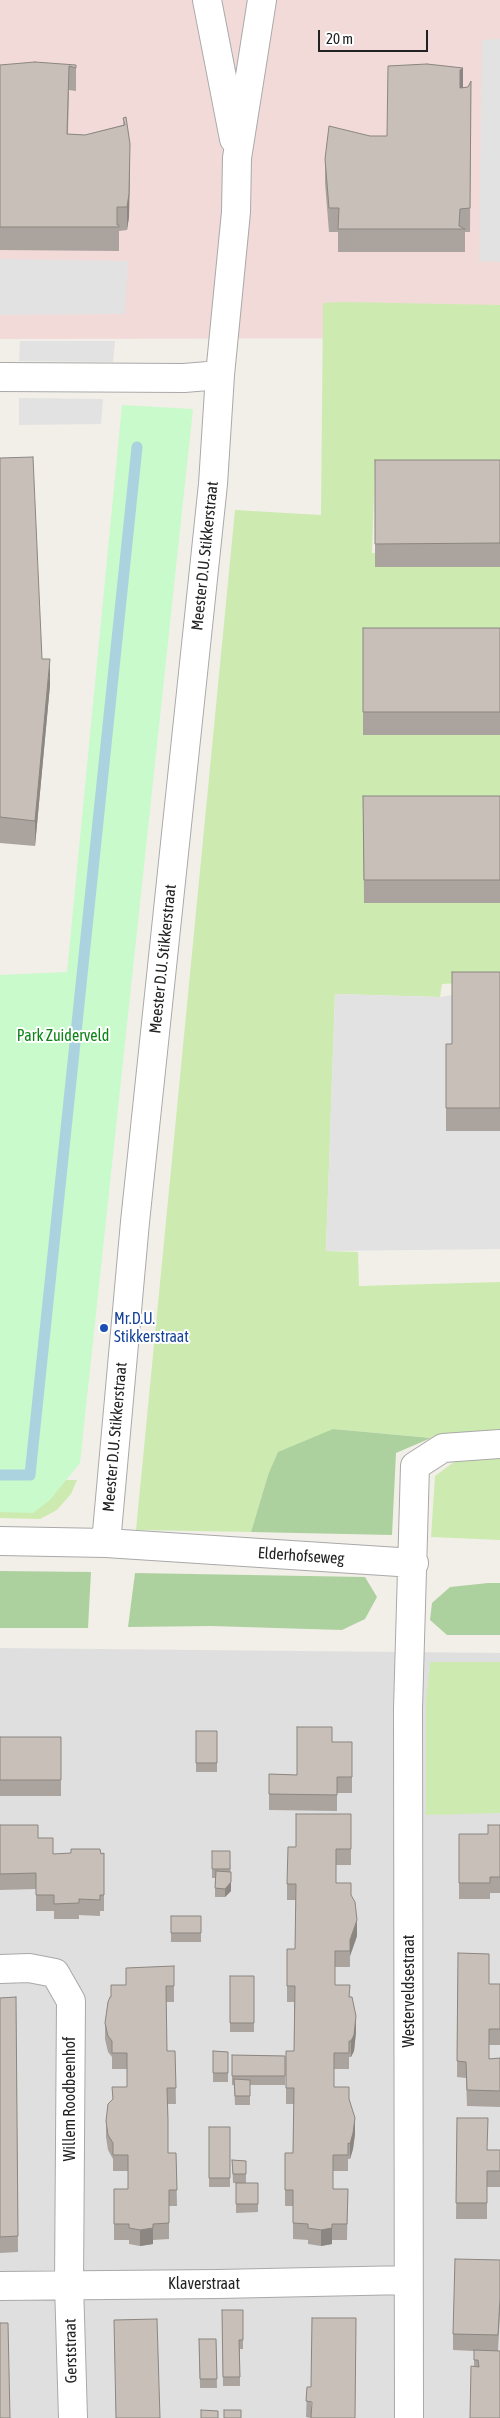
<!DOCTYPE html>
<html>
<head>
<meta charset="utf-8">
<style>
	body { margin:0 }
	#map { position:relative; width:500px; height:2418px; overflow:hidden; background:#f2efe9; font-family:"Asap Condensed",sans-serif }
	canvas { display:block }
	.scale { position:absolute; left:318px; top:30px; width:110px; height:22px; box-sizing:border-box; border:2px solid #222; border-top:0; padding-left:6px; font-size:15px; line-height:18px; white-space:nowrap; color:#222; -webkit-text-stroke:4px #fff; paint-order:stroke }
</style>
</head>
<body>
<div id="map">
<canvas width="500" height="2418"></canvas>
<div class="scale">20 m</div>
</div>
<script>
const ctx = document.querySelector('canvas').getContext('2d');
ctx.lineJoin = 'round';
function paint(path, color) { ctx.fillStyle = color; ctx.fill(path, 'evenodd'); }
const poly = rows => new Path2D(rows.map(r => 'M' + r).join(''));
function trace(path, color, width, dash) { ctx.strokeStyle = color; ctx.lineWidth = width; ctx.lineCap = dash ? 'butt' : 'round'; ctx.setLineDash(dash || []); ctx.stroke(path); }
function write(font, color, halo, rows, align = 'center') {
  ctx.font = font + ' "Asap Condensed",sans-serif'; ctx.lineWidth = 4; ctx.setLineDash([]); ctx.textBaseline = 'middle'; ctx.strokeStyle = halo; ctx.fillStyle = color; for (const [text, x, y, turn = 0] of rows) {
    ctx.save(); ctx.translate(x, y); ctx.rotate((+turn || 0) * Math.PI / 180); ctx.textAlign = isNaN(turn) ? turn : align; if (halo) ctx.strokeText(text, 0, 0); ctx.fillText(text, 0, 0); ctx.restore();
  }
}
paint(poly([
	[0,1648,500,1653,500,2418,0,2418]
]), '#e0dfdf');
paint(poly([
	[0,0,500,0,500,338,0,339]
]), '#f2dad9');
paint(poly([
	[342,302,500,305,500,468,375,464,372,553,500,559,500,975,460,983,442,984,440,997,335,994,326,1251,358,1252,359,1286,500,1282,500,1429,431,1438,333,1429,268,1475,251,1532,136,1530,235,510,321,515,323,303],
	[500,1457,500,1540,431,1537,435,1476,458,1459],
	[0,1479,77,1480,71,1494,57,1510,40,1519,0,1518],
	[430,1662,500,1662,500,1813,426,1815,426,1702]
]), '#cdebb0');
paint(poly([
	[333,1429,431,1438,396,1453,392,1535,251,1532,268,1475,278,1452],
	[0,1571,91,1572,88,1628,0,1628],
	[135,1573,365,1577,377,1597,365,1619,342,1630,211,1626,128,1627],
	[488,1583,500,1583,500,1635,447,1635,430,1620,432,1603,450,1587]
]), '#add19e');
paint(poly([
	[122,405,193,409,80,1463,50,1500,33,1513,0,1512,0,975,67,972]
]), '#c8facc');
paint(poly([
	[500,39,500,262,479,261,482,40],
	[0,259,128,261,125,314,0,315],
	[20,341,115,341,113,362,19,361],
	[19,398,103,399,101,424,19,425],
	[335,994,440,997,452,995,452,1067,446,1068,446,1131,500,1131,500,1249,326,1251]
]), '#e2e2e2');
trace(poly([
	[0,1475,30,1475,137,447]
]), '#aad3df', 11);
const minor = poly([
	[207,0,234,139],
	[0,377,184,378,220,375],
	[0,1541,106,1543,414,1563],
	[106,1543,135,1222,213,484,220,375,236,212,237,158,262,0],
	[0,1969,29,1968,55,1973,71,2001,69,2284,73,2418],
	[0,2286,218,2284,408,2280],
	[409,2418,408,1709,415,1466,443,1448,500,1444]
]);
trace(minor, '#a9a9a9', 30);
trace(minor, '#fff', 28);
paint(poly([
	[0,65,76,65,76,91,69,90,68,134,85,135,123,125,123,118,130,168,129,217,127,230,119,231,119,251,0,250],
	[471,81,470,232,465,232,465,252,338,252,338,232,329,232,325,183,325,159,370,136,387,136,463,87,468,87],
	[0,458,42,659,50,685,35,846,0,843],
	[375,460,500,460,500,567,375,567],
	[363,628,500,628,500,735,363,735],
	[363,796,500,796,500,903,364,903],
	[500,972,500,1131,446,1131,446,1044,452,1044],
	[196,1731,217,1731,217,1772,196,1772],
	[0,1737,61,1737,61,1796,0,1796],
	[332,1742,352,1742,352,1793,337,1793,337,1811,269,1810,269,1774,297,1775],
	[351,1814,351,1865,336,1865,336,1883,351,1896,357,1936,350,1956,350,1967,335,1967,335,1985,350,1997,356,2032,354,2051,351,2057,349,2057,349,2069,334,2069,334,2087,349,2099,355,2134,353,2149,350,2159,348,2159,348,2171,333,2171,333,2189,348,2189,347,2240,332,2240,332,2244,321,2246,308,2244,308,2240,293,2239,293,2206,285,2206,285,2153,293,2153,294,2104,286,2104,286,2051,294,2051,294,2002,287,2002,287,1949,295,1949,296,1900,287,1900,287,1884,296,1847],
	[0,1825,38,1838,53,1854,104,1853,104,1911,100,1911,100,1916,79,1915,79,1919,54,1919,54,1911,36,1911,36,1889,0,1890],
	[500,1825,500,1893,490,1893,490,1899,459,1899,459,1834,488,1834],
	[212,1851,230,1851,231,1891,225,1897,215,1897,215,1878,212,1878],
	[171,1916,201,1916,201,1942,171,1942],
	[458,1953,489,1984,500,1984,500,2045,489,2045,489,2059,500,2058,500,2107,467,2106,466,2078,457,2077],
	[174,1966,174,2002,166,2002,167,2051,175,2051,176,2104,168,2104,168,2153,176,2153,177,2206,169,2206,169,2239,153,2240,153,2244,140,2246,129,2244,129,2240,114,2240,114,2189,128,2189,128,2171,113,2171,113,2159,108,2150,106,2137,106,2121,127,2087,127,2069,112,2069,112,2057,108,2052,105,2039,105,2023,111,1997,126,1985],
	[230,1976,254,1976,254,2032,230,2032],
	[16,1997,18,2252,0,2253,0,1998],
	[213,2051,228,2052,228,2082,213,2082],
	[232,2055,285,2056,285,2085,250,2085,250,2105,235,2105,234,2085,232,2085],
	[457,2118,488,2150,500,2150,500,2187,487,2187,487,2219,456,2219],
	[209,2127,230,2127,230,2187,209,2187],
	[232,2160,246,2161,246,2183,258,2183,258,2212,236,2213,236,2183,233,2183],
	[500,2260,500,2314,498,2351,500,2418,474,2366,474,2351,453,2350,453,2334],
	[222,2310,243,2310,243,2349,240,2349,240,2386,223,2386],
	[199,2339,216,2339,217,2388,200,2388],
	[307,2387,311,2387,311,2418,306,2417]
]), '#aba49e');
paint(poly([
	[463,68,463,91,460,111,460,70],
	[130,144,129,217,127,230,127,207],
	[50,659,50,685,35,846,35,821],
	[231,1882,231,1891,225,1897,225,1889],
	[357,1920,357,1936,350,1956,350,1967,350,1940],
	[356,2016,356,2032,354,2051,351,2057,351,2041],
	[355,2118,355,2134,353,2149,350,2159,350,2144],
	[153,2224,153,2244,140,2246,140,2230],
	[332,2224,332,2244,321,2246,321,2230]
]), '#8b8681');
const building = poly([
	[35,62,76,65,76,68,69,66,67,134,85,135,125,125,123,118,126,117,130,144,129,194,127,207,117,207,117,225,119,225,119,227,0,227,0,65,35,62],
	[427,64,463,68,460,70,460,88,468,87,471,81,470,208,460,209,459,226,465,229,338,229,339,208,329,208,325,159,329,126,370,136,387,136,388,66,427,64],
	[33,457,42,659,50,659,35,821,0,817,0,458,33,457],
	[375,460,500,460,500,543,375,544,375,460],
	[363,628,500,628,500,712,363,712,363,628],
	[363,796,500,796,500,880,364,880,363,796],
	[452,972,500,972,500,1108,446,1108,446,1044,452,1044,452,972],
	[297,1727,332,1727,332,1742,352,1742,352,1777,337,1777,337,1795,269,1794,269,1774,297,1775,297,1727],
	[196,1731,217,1731,217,1763,196,1763,196,1731],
	[0,1737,61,1737,61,1780,0,1780,0,1737],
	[296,1814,351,1814,351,1849,336,1849,336,1883,351,1883,351,1895,355,1902,357,1920,350,1940,350,1951,335,1951,335,1985,350,1985,349,1997,352,1997,356,2016,354,2035,351,2041,349,2041,349,2053,334,2053,334,2087,349,2087,349,2099,355,2118,353,2133,350,2144,348,2143,348,2155,333,2155,333,2189,348,2189,347,2224,332,2224,332,2228,321,2230,308,2228,308,2224,293,2223,293,2190,285,2190,285,2153,293,2153,294,2088,286,2088,286,2051,294,2051,295,1986,287,1986,287,1949,295,1949,296,1884,287,1884,288,1847,296,1847,296,1814],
	[0,1825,38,1825,38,1838,53,1838,53,1854,71,1853,71,1849,100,1849,101,1854,104,1853,104,1895,100,1895,100,1900,79,1899,79,1903,54,1904,54,1895,36,1895,36,1873,0,1874,0,1825],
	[488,1825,500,1825,500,1877,490,1877,490,1883,459,1883,459,1834,488,1834,488,1825],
	[212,1851,230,1851,230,1869,212,1869,212,1851],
	[216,1871,231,1872,231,1882,225,1889,215,1888,216,1871],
	[171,1916,201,1916,201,1933,171,1933,171,1916],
	[458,1953,489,1954,489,1984,500,1984,500,2029,489,2029,489,2059,500,2058,500,2091,467,2090,466,2062,457,2061,458,1953],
	[174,1966,174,1986,166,1986,167,2051,175,2051,176,2088,167,2088,168,2120,168,2153,176,2153,177,2190,169,2190,169,2223,153,2224,153,2228,140,2230,129,2228,129,2224,114,2224,114,2189,128,2189,128,2155,113,2155,113,2143,108,2135,106,2121,108,2104,113,2099,112,2087,127,2087,127,2053,112,2053,112,2041,108,2036,105,2023,108,2002,110,1997,111,1997,111,1985,126,1985,126,1968,174,1966],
	[230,1976,254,1976,254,2023,230,2023,230,1976],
	[16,1997,18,2236,0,2237,0,1998,16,1997],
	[213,2051,228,2052,228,2073,213,2073,213,2051],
	[232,2055,285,2056,285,2076,232,2076,232,2055],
	[234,2079,250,2080,250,2096,235,2096,234,2079],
	[457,2118,488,2118,487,2150,500,2150,500,2171,487,2171,487,2203,456,2203,457,2118],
	[209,2127,230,2127,230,2178,209,2178,209,2127],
	[232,2160,246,2161,246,2174,233,2174,232,2160],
	[236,2183,258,2183,258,2204,236,2204,236,2183],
	[455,2259,500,2260,500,2298,498,2335,453,2334,455,2259],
	[222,2310,243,2310,243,2340,239,2340,240,2377,223,2377,222,2310],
	[312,2318,356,2318,355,2418,311,2418,312,2402,306,2401,307,2387,311,2387,312,2318],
	[157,2319,160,2418,116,2418,114,2320,157,2319],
	[0,2323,8,2323,10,2418,0,2418,0,2323],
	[199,2339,216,2339,217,2379,200,2379,199,2339],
	[474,2350,500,2351,500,2418,470,2418,471,2366,479,2367,478,2360,474,2360,474,2350],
	[201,2410,218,2411,218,2418,201,2418,201,2410],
	[224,2410,241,2410,241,2418,224,2418,224,2410]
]);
paint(building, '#c7bfb8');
trace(building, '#8b8681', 1);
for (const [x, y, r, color] of [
	[104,1328,5,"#1a4fb4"]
]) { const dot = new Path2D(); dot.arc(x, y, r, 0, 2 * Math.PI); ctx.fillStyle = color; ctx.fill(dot); trace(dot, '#fff', 2); }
write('16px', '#222', '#fff', [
	["Meester D.U. Stikkerstraat",205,556,-84],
	["Meester D.U. Stikkerstraat",163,959,-84],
	["Meester D.U. Stikkerstraat",115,1437,-85],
	["Elderhofseweg",301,1556,4],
	["Westerveldsestraat",409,1991,-90],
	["Willem Roodbeenhof",70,2099,-90],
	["Klaverstraat",204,2284],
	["Gerststraat",71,2351,-91]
]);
write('16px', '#0c8416', '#fff', [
	["Park Zuiderveld",63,1036]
]);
write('16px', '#164399', '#fff', [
	["Mr.D.U.",114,1319],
	["Stikkerstraat",114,1337]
], 'left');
</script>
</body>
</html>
